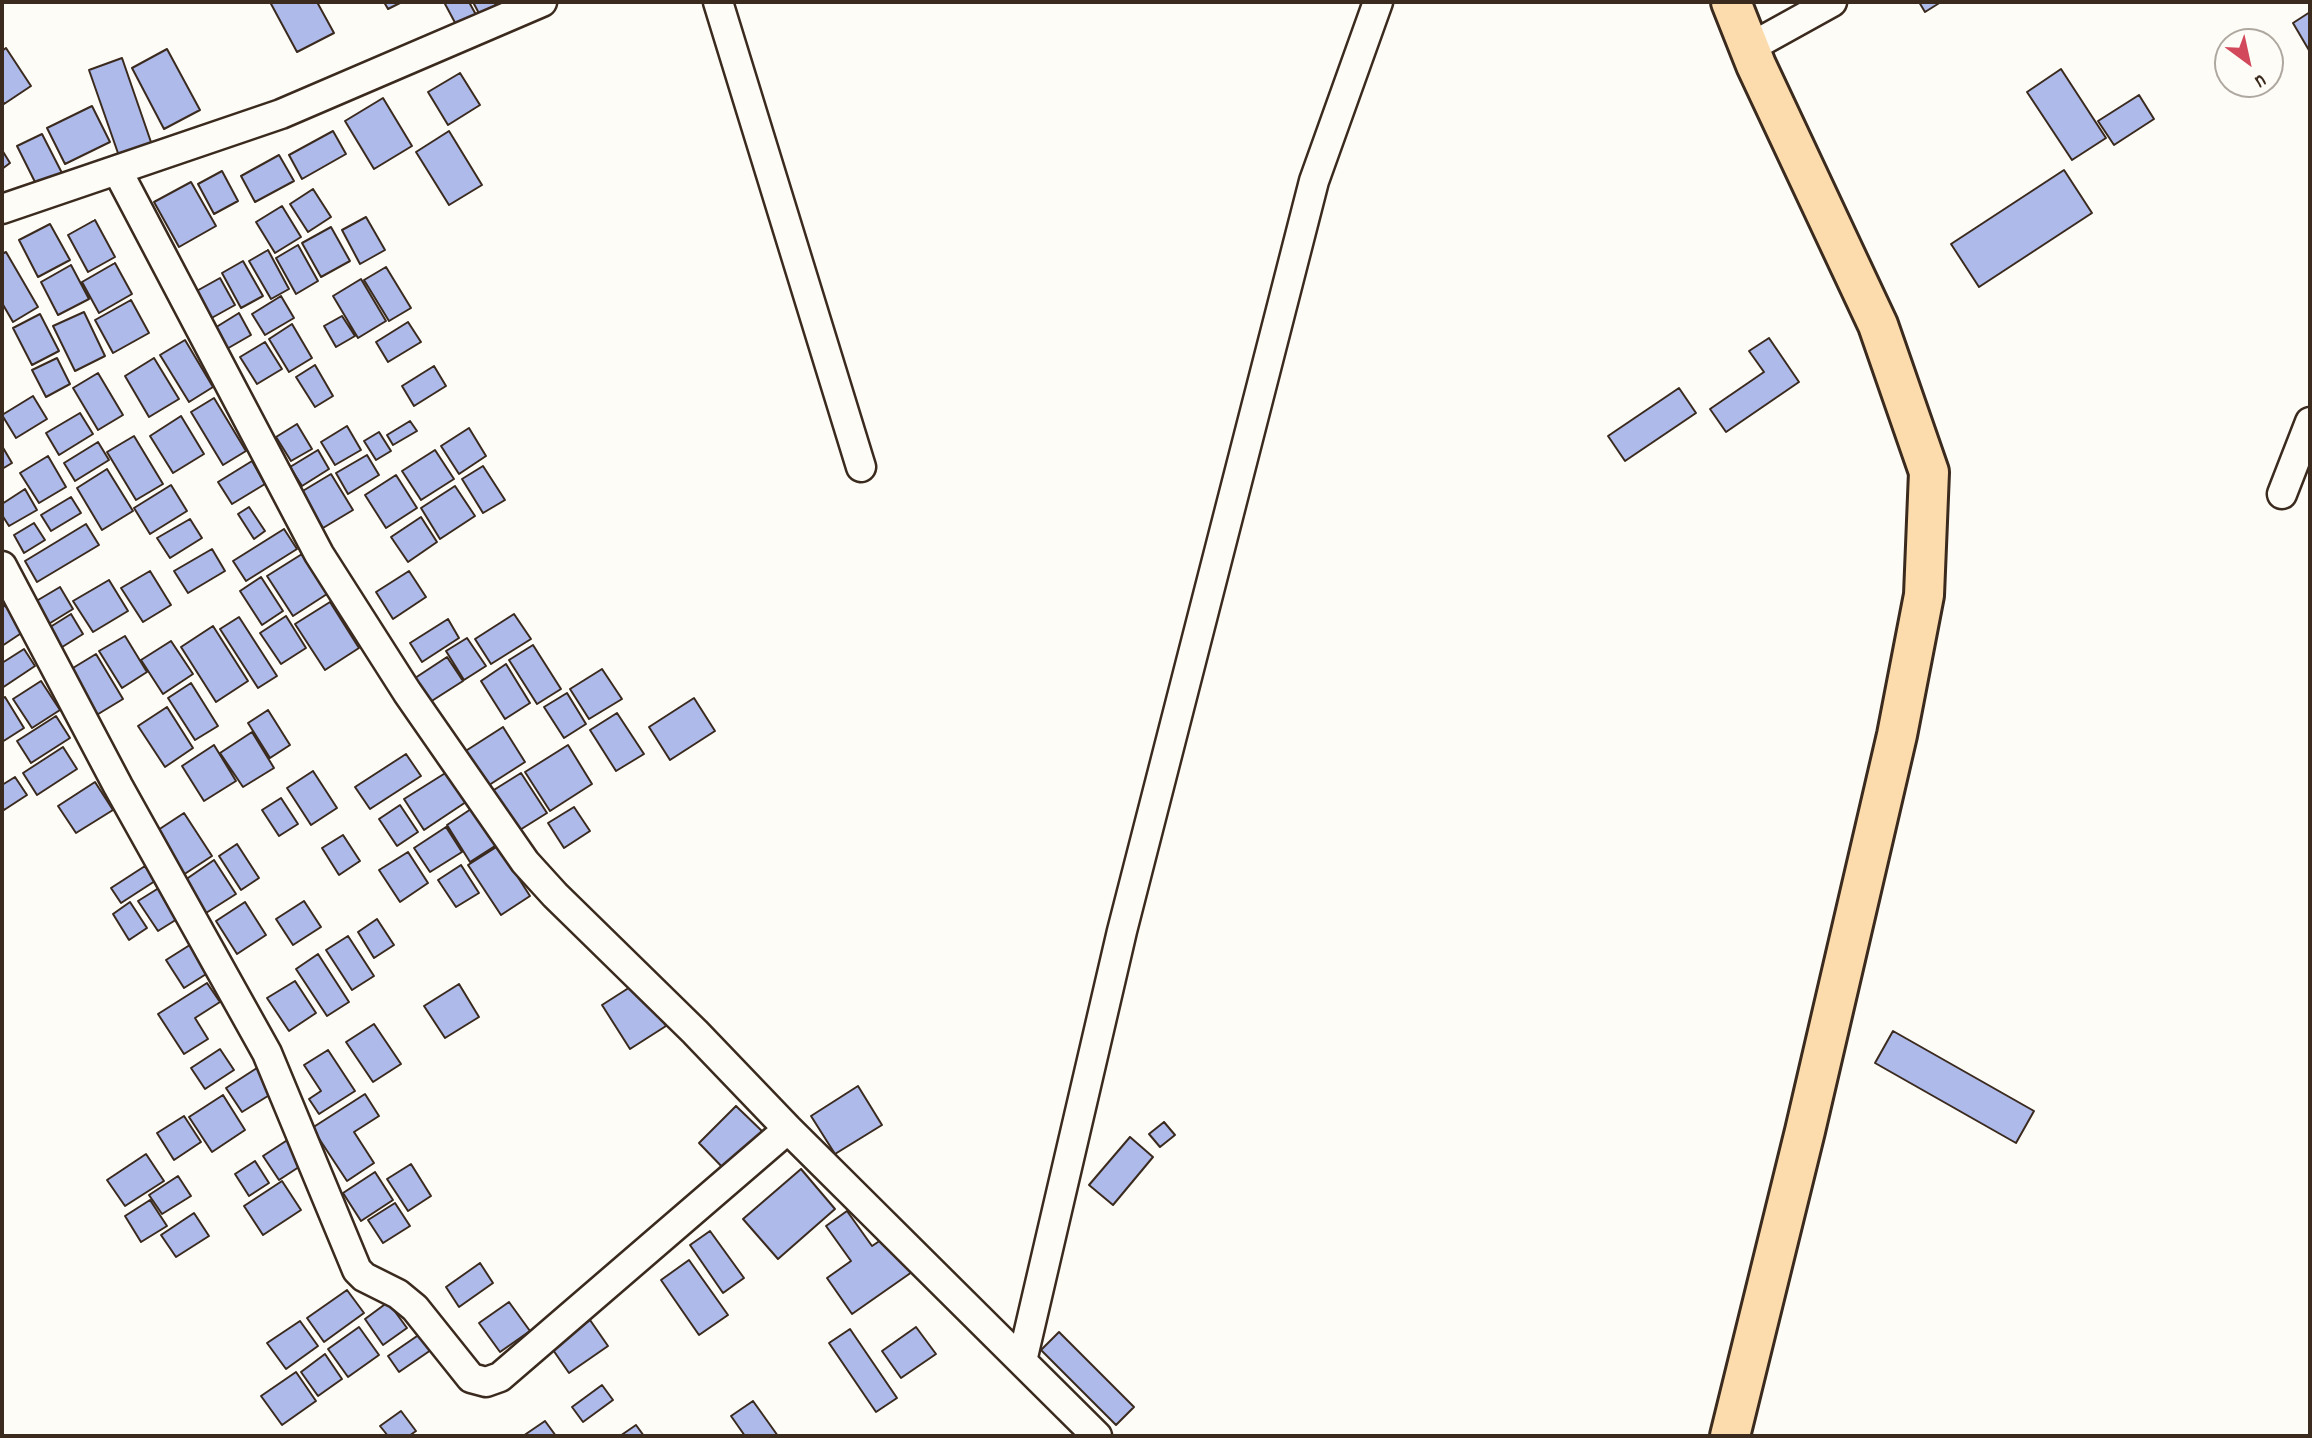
<!DOCTYPE html>
<html>
<head>
<meta charset="utf-8">
<style>
	body { margin:0 }
	#map { position:relative; width:2312px; height:1438px; overflow:hidden; background:#fdfcf7; font-family:Dekko,sans-serif }
	canvas { display:block }
	.frame { position:absolute; inset:0; border:4px solid #3b2a1e; pointer-events:none }
	.north { position:absolute; left:2214px; top:28px; width:70px; height:70px; box-sizing:border-box; background:#fdfcf7; border:2px solid #afa8a0; border-radius:50%; rotate:147deg; font-size:19px; font-weight:700; line-height:28px; text-align:center; color:#3b2a1e }
	.north::after { content:''; display:block; margin:auto; width:24px; height:32px; background:#d1495b; clip-path:polygon(50% 0,100% 100%,50% 72%,0 100%) }
</style>
</head>
<body>
<div id="map">
<canvas width="2312" height="1438"></canvas>
<div class="frame"></div>
<div class="north">U</div>
</div>
<script>
const ctx = document.querySelector('canvas').getContext('2d');
ctx.lineJoin = 'round';
function paint(path, color) { ctx.fillStyle = color; ctx.fill(path, 'evenodd'); }
const poly = rows => new Path2D(rows.map(r => 'M' + r).join(''));
function trace(path, color, width, dash) { ctx.strokeStyle = color; ctx.lineWidth = width; ctx.lineCap = dash ? 'butt' : 'round'; ctx.setLineDash(dash || []); ctx.stroke(path); }
const building = poly([
	[270,2,317,2,334,33,297,52,270,2],
	[384,2,402,2,388,9,384,2],
	[444,2,469,2,480,22,460,32,444,2],
	[473,2,494,2,500,12,483,21,473,2],
	[1919,2,1941,2,1925,12,1919,2],
	[2310,12,2310,52,2293,23,2310,12],
	[6,48,31,86,4,104,2,100,2,51,6,48],
	[167,49,200,110,164,129,132,68,167,49],
	[122,58,152,145,119,156,89,70,122,58],
	[2061,69,2106,138,2072,160,2027,92,2061,69],
	[460,73,480,105,448,125,428,92,460,73],
	[2139,95,2154,119,2114,145,2098,121,2139,95],
	[383,98,412,146,374,169,345,121,383,98],
	[92,106,110,142,65,164,47,128,92,106],
	[333,131,346,154,302,179,289,155,333,131],
	[449,131,482,185,449,205,416,152,449,131],
	[42,134,63,175,38,188,17,146,42,134],
	[2,150,10,163,2,169,2,150],
	[279,155,294,181,255,202,241,176,279,155],
	[2064,170,2092,213,1979,287,1951,244,2064,170],
	[222,171,238,201,214,214,198,184,222,171],
	[191,182,216,226,179,247,154,202,191,182],
	[313,189,331,217,308,232,290,204,313,189],
	[282,206,301,237,275,253,256,222,282,206],
	[366,217,385,250,360,264,342,230,366,217],
	[95,220,115,257,88,272,68,235,95,220],
	[50,224,70,260,38,277,19,240,50,224],
	[331,227,350,261,321,277,302,243,331,227],
	[298,245,318,281,296,294,276,258,298,245],
	[268,250,289,289,271,299,249,261,268,250],
	[6,252,38,307,13,322,2,303,2,254,6,252],
	[243,261,263,296,241,308,222,273,243,261],
	[115,263,132,294,99,313,82,282,115,263],
	[71,265,89,299,58,315,41,282,71,265],
	[386,267,411,308,389,321,364,280,386,267],
	[220,278,235,305,208,320,193,293,220,278],
	[361,279,386,321,358,338,333,296,361,279],
	[281,296,294,318,265,335,252,314,281,296],
	[131,300,149,333,113,353,95,320,131,300],
	[84,312,105,356,75,371,53,326,84,312],
	[239,313,251,335,218,354,205,334,239,313],
	[40,314,59,351,32,365,13,328,40,314],
	[342,316,355,336,336,347,324,326,342,316],
	[408,322,421,342,388,362,376,342,408,322],
	[292,324,312,358,289,372,269,339,292,324],
	[1769,338,1799,382,1726,432,1710,409,1764,372,1749,351,1769,338],
	[185,340,213,387,189,402,160,355,185,340],
	[265,342,282,369,257,384,240,357,265,342],
	[57,358,70,384,46,397,32,370,57,358],
	[154,358,179,399,149,417,125,376,154,358],
	[315,365,333,396,315,407,296,377,315,365],
	[434,366,446,386,414,406,402,386,434,366],
	[98,373,123,415,98,430,73,388,98,373],
	[1679,388,1696,413,1625,461,1608,436,1679,388],
	[33,396,47,419,16,438,2,415,33,396],
	[214,398,246,451,223,465,191,412,214,398],
	[80,413,93,434,59,455,46,433,80,413],
	[181,416,204,454,173,473,150,436,181,416],
	[410,421,417,431,393,445,387,435,410,421],
	[297,424,312,449,291,461,276,437,297,424],
	[347,426,361,450,335,465,321,442,347,426],
	[469,428,486,456,459,474,441,446,469,428],
	[379,432,391,451,376,460,364,441,379,432],
	[134,436,163,484,136,500,107,452,134,436],
	[98,442,109,460,75,481,64,463,98,442],
	[2,446,12,463,2,469,2,446],
	[318,450,329,469,302,486,290,467,318,450],
	[435,450,454,479,421,500,402,471,435,450],
	[367,455,379,475,348,494,336,473,367,455],
	[48,456,66,487,39,503,20,473,48,456],
	[252,461,265,484,232,504,218,482,252,461],
	[483,466,505,500,483,513,462,479,483,466],
	[107,469,133,511,102,530,77,488,107,469],
	[331,474,353,510,323,528,301,492,331,474],
	[396,475,417,508,386,528,365,495,396,475],
	[171,485,187,511,150,534,134,508,171,485],
	[455,486,475,516,440,539,421,508,455,486],
	[25,489,37,510,9,526,2,515,2,504,25,489],
	[71,497,81,513,51,531,41,515,71,497],
	[249,507,265,531,254,539,238,514,249,507],
	[421,517,437,542,408,562,391,537,421,517],
	[190,519,202,538,170,558,157,538,190,519],
	[34,523,45,540,24,553,14,535,34,523],
	[86,524,99,545,37,582,25,561,86,524],
	[284,529,297,549,246,581,233,561,284,529],
	[212,549,225,571,188,593,174,571,212,549],
	[302,554,327,594,293,616,267,576,302,554],
	[150,571,171,605,143,622,121,588,150,571],
	[409,571,426,597,393,619,376,592,409,571],
	[261,577,283,611,262,625,240,591,261,577],
	[109,580,128,611,93,632,73,601,109,580],
	[60,587,73,609,47,625,33,603,60,587],
	[330,602,359,648,325,670,295,624,330,602],
	[5,605,23,632,2,646,2,608,5,605],
	[71,614,83,634,59,649,47,629,71,614],
	[514,614,531,639,491,664,475,639,514,614],
	[286,616,306,648,281,664,260,633,286,616],
	[239,617,277,676,258,688,220,629,239,617],
	[448,619,459,638,422,662,410,643,448,619],
	[213,626,248,681,216,702,181,647,213,626],
	[125,636,147,672,122,688,99,651,125,636],
	[467,638,486,666,464,680,446,651,467,638],
	[171,641,193,674,163,694,141,660,171,641],
	[533,645,561,689,537,704,509,660,533,645],
	[24,649,35,666,2,688,2,663,24,649],
	[96,654,123,699,90,719,63,674,96,654],
	[447,657,463,681,427,704,412,680,447,657],
	[506,664,530,703,505,719,481,681,506,664],
	[602,669,622,699,589,719,570,689,602,669],
	[41,681,60,710,32,728,13,699,41,681],
	[191,683,218,726,195,740,168,698,191,683],
	[567,693,586,724,564,738,544,707,567,693],
	[5,697,24,728,2,742,2,699,5,697],
	[694,698,715,731,670,760,649,727,694,698],
	[167,707,193,748,165,767,138,726,167,707],
	[268,710,290,745,270,758,248,723,268,710],
	[617,713,644,754,616,771,590,730,617,713],
	[56,716,70,738,31,763,17,741,56,716],
	[503,727,525,762,486,787,464,752,503,727],
	[252,732,274,768,243,787,220,753,252,732],
	[214,745,236,781,204,801,182,766,214,745],
	[568,745,592,784,550,811,525,772,568,745],
	[63,747,77,769,37,795,23,773,63,747],
	[406,754,421,776,370,809,355,787,406,754],
	[313,771,337,808,311,825,287,788,313,771],
	[447,772,466,802,424,830,404,799,447,772],
	[521,773,547,813,515,833,489,793,521,773],
	[15,777,27,795,4,810,2,806,2,785,15,777],
	[95,782,113,810,76,833,58,806,95,782],
	[281,798,298,824,279,836,262,810,281,798],
	[400,805,418,832,397,846,379,819,400,805],
	[474,807,498,844,470,862,447,825,474,807],
	[574,807,590,831,564,848,548,823,574,807],
	[184,813,212,856,180,877,152,834,184,813],
	[446,827,462,852,430,872,414,848,446,827],
	[343,835,360,861,339,875,322,848,343,835],
	[237,844,259,878,241,890,219,856,237,844],
	[498,846,530,896,501,915,468,865,498,846],
	[408,852,428,883,400,902,379,870,408,852],
	[214,860,236,894,206,913,185,880,214,860],
	[461,865,479,893,456,907,438,880,461,865],
	[145,866,155,881,121,903,111,888,145,866],
	[162,886,182,916,158,931,138,901,162,886],
	[304,901,321,927,293,945,276,919,304,901],
	[130,902,147,928,129,940,113,914,130,902],
	[245,902,266,935,237,954,216,921,245,902],
	[377,919,394,945,374,958,358,932,377,919],
	[348,936,374,976,352,990,326,950,348,936],
	[193,943,211,971,184,988,166,960,193,943],
	[318,954,349,1002,327,1016,296,969,318,954],
	[295,981,316,1013,289,1031,267,998,295,981],
	[638,982,666,1026,630,1049,602,1005,638,982],
	[207,983,220,1002,195,1018,208,1039,184,1054,158,1014,207,983],
	[459,984,479,1017,445,1038,424,1006,459,984],
	[374,1024,401,1064,373,1082,346,1042,374,1024],
	[1893,1031,2034,1111,2016,1143,1875,1063,1893,1031],
	[220,1049,234,1070,205,1089,191,1068,220,1049],
	[328,1050,355,1091,319,1114,309,1099,321,1091,304,1065,328,1050],
	[260,1066,276,1091,242,1112,226,1088,260,1066],
	[858,1086,882,1125,835,1154,811,1116,858,1086],
	[365,1094,379,1116,354,1132,374,1163,347,1181,312,1128,365,1094],
	[223,1095,245,1130,212,1152,189,1117,223,1095],
	[736,1106,764,1133,726,1171,699,1143,736,1106],
	[184,1116,201,1142,174,1160,157,1133,184,1116],
	[1164,1122,1175,1135,1160,1147,1149,1134,1164,1122],
	[1130,1137,1153,1157,1113,1205,1089,1185,1130,1137],
	[289,1139,305,1163,279,1180,263,1156,289,1139],
	[146,1154,164,1181,125,1206,107,1180,146,1154],
	[255,1161,269,1183,249,1196,235,1174,255,1161],
	[411,1164,431,1196,408,1211,387,1179,411,1164],
	[801,1169,835,1209,778,1259,743,1219,801,1169],
	[375,1172,393,1200,361,1221,343,1193,375,1172],
	[178,1176,191,1196,162,1214,149,1195,178,1176],
	[282,1181,301,1210,263,1235,244,1206,282,1181],
	[150,1200,167,1226,141,1242,125,1216,150,1200],
	[395,1203,410,1226,383,1243,368,1220,395,1203],
	[847,1211,872,1246,887,1236,912,1272,852,1314,827,1278,851,1261,826,1226,847,1211],
	[194,1213,209,1236,176,1257,161,1235,194,1213],
	[710,1231,744,1278,723,1293,690,1245,710,1231],
	[689,1260,728,1315,699,1335,661,1280,689,1260],
	[480,1263,493,1283,459,1307,446,1287,480,1263],
	[347,1290,364,1313,324,1342,307,1318,347,1290],
	[388,1302,407,1328,383,1345,365,1319,388,1302],
	[509,1302,530,1331,500,1352,479,1323,509,1302],
	[590,1320,608,1346,569,1373,551,1347,590,1320],
	[300,1321,318,1346,286,1369,267,1343,300,1321],
	[359,1327,379,1355,348,1377,328,1349,359,1327],
	[916,1327,936,1354,901,1378,882,1351,916,1327],
	[850,1329,897,1398,876,1412,829,1343,850,1329],
	[1059,1332,1134,1407,1116,1425,1041,1350,1059,1332],
	[420,1334,431,1350,399,1372,388,1356,420,1334],
	[325,1354,342,1379,318,1396,301,1372,325,1354],
	[296,1372,316,1401,282,1425,261,1396,296,1372],
	[602,1385,613,1400,583,1422,572,1407,602,1385],
	[753,1401,778,1436,745,1436,731,1416,753,1401],
	[401,1411,416,1431,409,1436,388,1436,380,1426,401,1411],
	[545,1421,556,1436,523,1436,545,1421],
	[636,1425,644,1436,620,1436,636,1425]
]);
paint(building, '#adbaea');
trace(building, '#3b2a1e', 2);
const minor = poly([
	[718,2,861,467],
	[1749,48,1832,2],
	[117,170,319,554,407,692,525,862,555,895,695,1032,788,1129,1097,1436],
	[2,209,281,114,542,2],
	[2282,494,2310,422],
	[2,566,118,786,267,1053,357,1270,364,1277,398,1294,415,1308,471,1378,486,1382,500,1377,788,1129],
	[1022,1361,1122,931,1314,181,1378,2]
]);
const highway = poly([
	[1730,1436,1805,1131,1897,735,1924,595,1929,472,1878,325,1756,65,1731,2]
]);
trace(minor, '#3b2a1e', 33);
trace(highway, '#3b2a1e', 44);
trace(minor, '#fdfcf7', 28);
trace(highway, '#fcdcac', 38);
</script>
</body>
</html>
